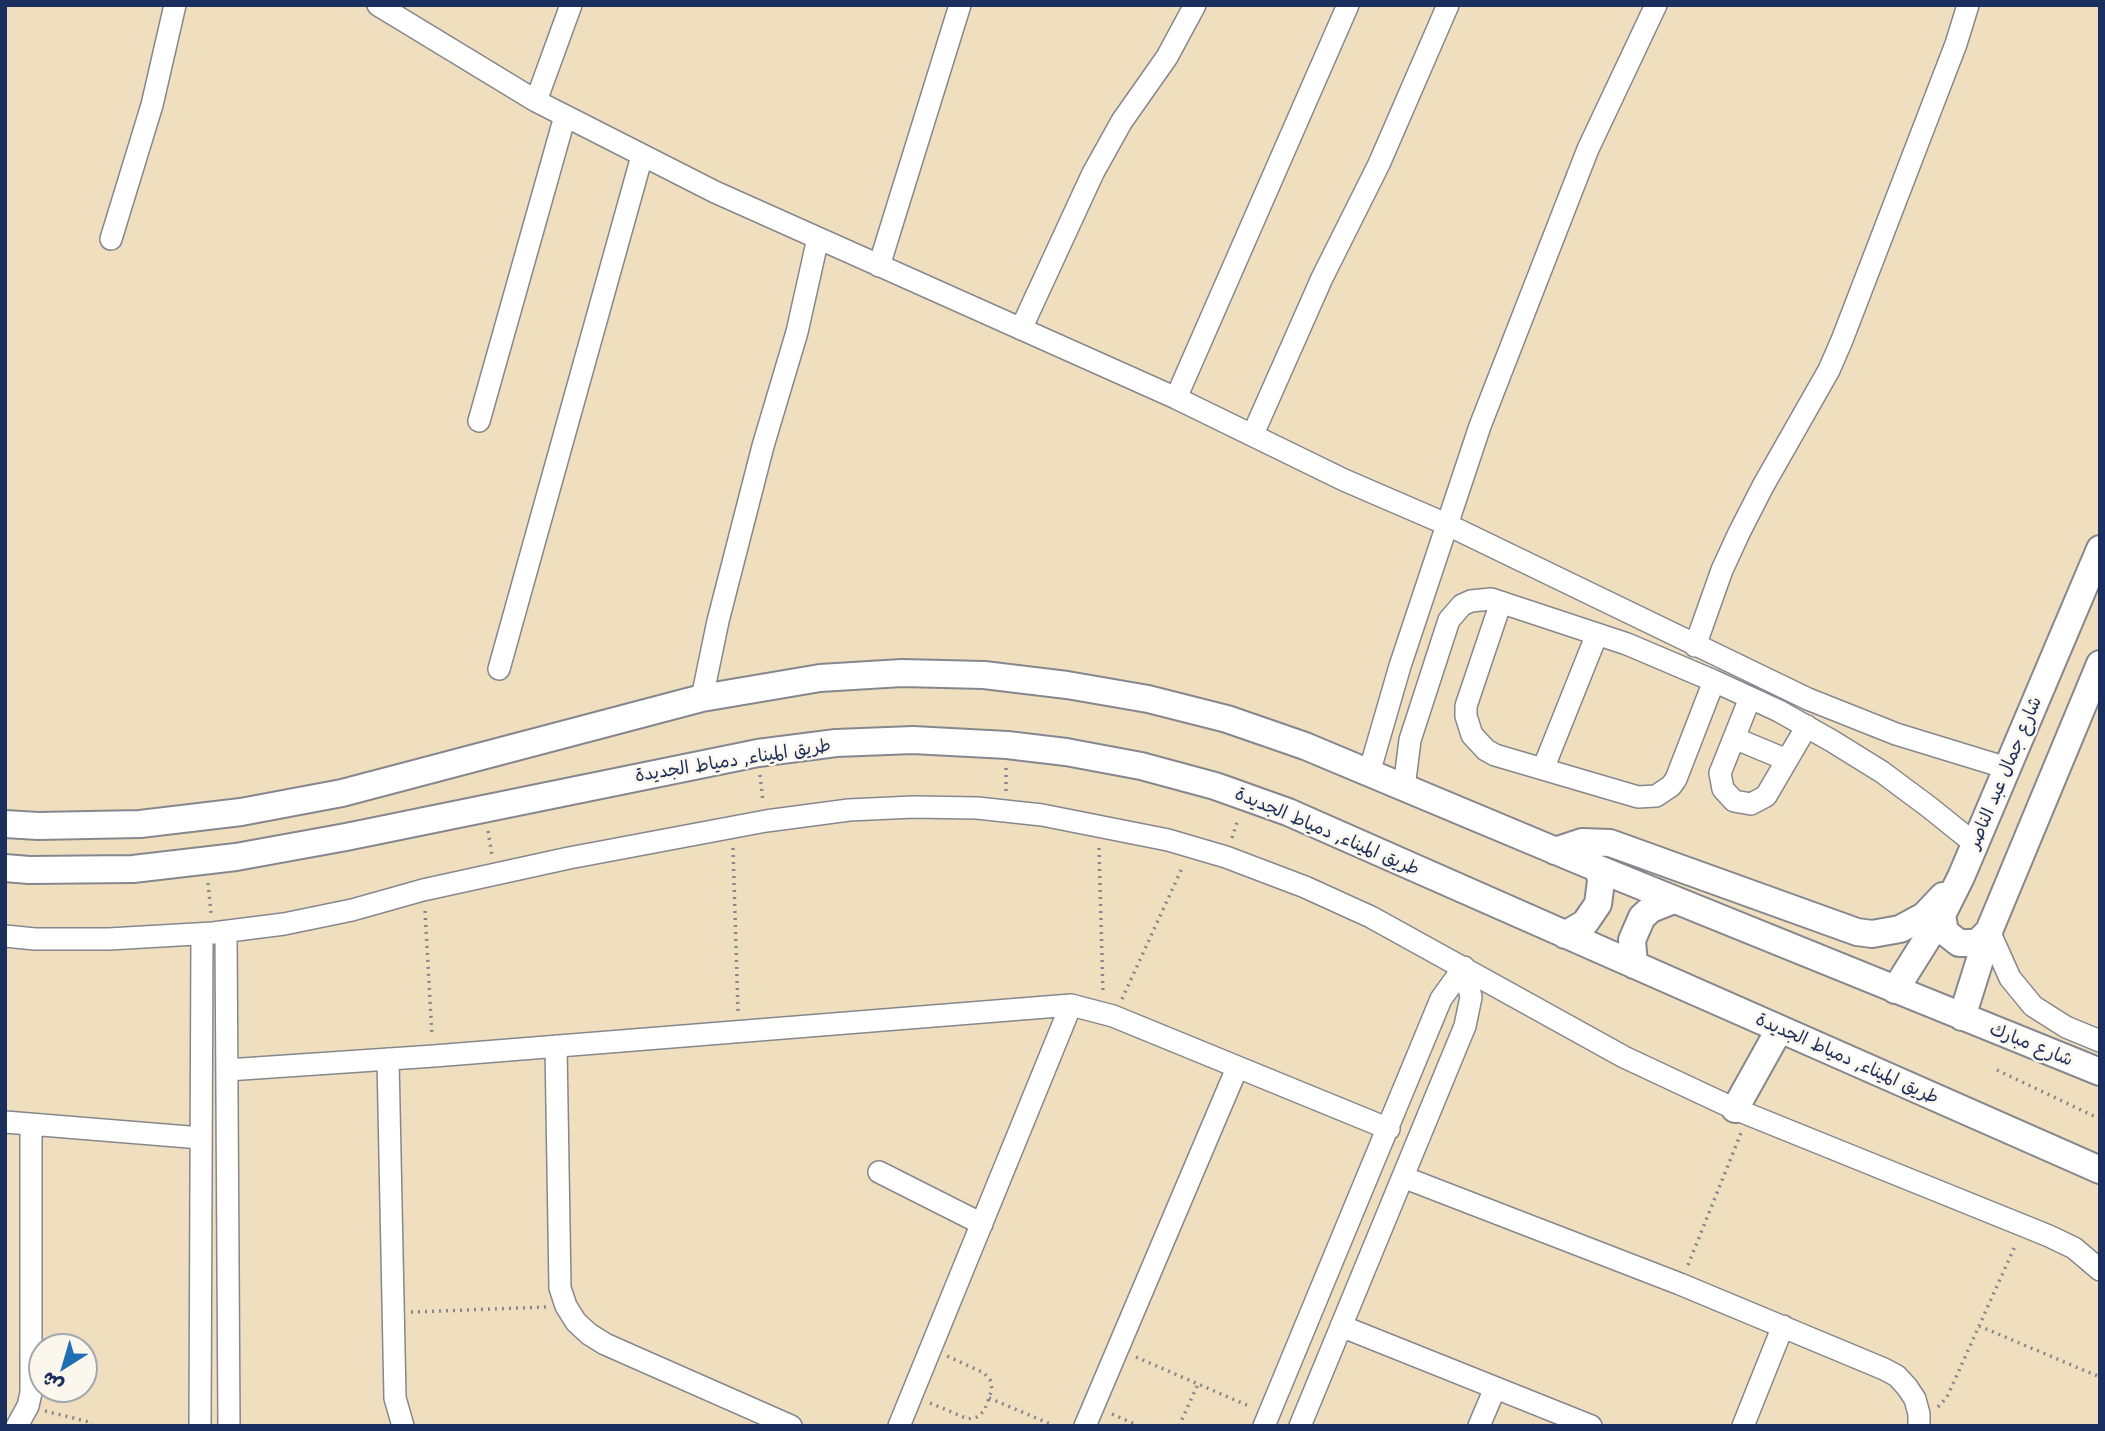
<!DOCTYPE html>
<html>
<head>
<meta charset="utf-8">
<style>
	body { margin:0 }
	#map { position:relative; width:2105px; height:1431px; overflow:hidden; background:#f0dfbf; font-family:"Playpen Sans","Playpen Sans Arabic",sans-serif }
	canvas { display:block }
	.frame { position:absolute; inset:0; border:7px solid #1b2f5e; pointer-events:none }
	.north { position:absolute; left:28px; top:1333px; width:70px; height:70px; box-sizing:border-box; background:#fbf7ec; border:2px solid #a1a7b3; border-radius:50%; rotate:217deg; font-size:19px; font-weight:700; line-height:28px; text-align:center; color:#1b2f5e }
	.north::after { content:''; display:block; margin:auto; width:24px; height:32px; background:#1f6fb2; clip-path:polygon(50% 0,100% 100%,50% 72%,0 100%) }
</style>
</head>
<body>
<div id="map">
<canvas width="2105" height="1431"></canvas>
<div class="frame"></div>
<div class="north">ش</div>
</div>
<script>
const ctx = document.querySelector('canvas').getContext('2d');
ctx.lineJoin = 'round';
const poly = rows => new Path2D(rows.map(r => 'M' + r).join(''));
function trace(path, color, width, dash) { ctx.strokeStyle = color; ctx.lineWidth = width; ctx.lineCap = dash ? 'butt' : 'round'; ctx.setLineDash(dash || []); ctx.stroke(path); }
function write(font, color, halo, rows, align = 'center') {
  ctx.font = font + ' "Playpen Sans","Playpen Sans Arabic",sans-serif'; ctx.lineWidth = 5; ctx.setLineDash([]); ctx.textBaseline = 'middle'; ctx.strokeStyle = halo; ctx.fillStyle = color; for (const [text, x, y, turn = 0] of rows) {
    ctx.save(); ctx.translate(x, y); ctx.rotate((+turn || 0) * Math.PI / 180); ctx.textAlign = isNaN(turn) ? turn : align; if (halo) ctx.strokeText(text, 0, 0); ctx.fillText(text, 0, 0); ctx.restore();
  }
}
const minor = poly([
	[378,5,536,101,715,192,1176,398,1344,480,1446,524,1808,699,1896,734,2007,768],
	[536,101,571,5],
	[111,239,152,105,175,5],
	[879,266,960,5],
	[1021,329,1093,173,1122,121,1167,57,1195,5],
	[1176,398,1348,5],
	[479,421,565,116],
	[1253,434,1322,278,1379,164,1448,5],
	[1501,602,1466,706,1466,716,1472,735,1486,750,1495,755,1638,797,1656,796,1671,786,1676,779,1714,681],
	[1695,646,1722,570,1739,533,1763,486,1829,370,1842,340,1956,44,1968,5],
	[499,669,642,156],
	[702,698,718,621,763,446,797,332,818,238],
	[1750,698,1720,773,1723,789,1734,801,1751,804,1766,796,1807,726],
	[1734,738,1787,760],
	[1543,769,1597,634],
	[1369,773,1400,666,1480,426,1588,149,1656,5],
	[1404,788,1410,740,1449,620,1462,605,1471,601,1491,599,1627,644,1714,681,1779,711,1832,741,1882,772,1929,807,1975,844],
	[1989,931,2010,978,2033,1006,2066,1027,2100,1041],
	[226,932,229,1426],
	[5,936,35,939,109,939,213,933,284,924,352,910,423,890,569,858,766,821,849,810,913,807,977,808,1042,815,1168,840,1226,857,1305,887,1371,917,1624,1057,1735,1109,2049,1236,2074,1248,2100,1270],
	[556,1046,560,1288,566,1306,576,1322,589,1334,605,1344,791,1426],
	[388,1059,395,1398,403,1426],
	[227,1070,434,1056,1071,1005,1113,1016,1389,1129],
	[5,1122,201,1138],
	[879,1172,982,1224],
	[1403,1177,1680,1284,1884,1369,1897,1376,1907,1387,1915,1399,1919,1414,1919,1426],
	[1341,1326,1591,1426],
	[17,1426,28,1406,31,1393,31,1125],
	[200,1426,202,934],
	[899,1426,1071,1005],
	[1085,1426,1237,1068],
	[1264,1426,1441,999,1464,967,1471,997,1465,1026,1300,1426],
	[1479,1426,1495,1388],
	[1743,1426,1783,1326]
]);
const major = poly([
	[5,824,38,826,140,824,241,812,342,793,702,698,820,678,902,673,984,675,1067,685,1148,699,1227,719,1305,746,1599,869,2100,1072],
	[1555,851,1582,842,1610,843,1857,932,1872,934,1900,929,1924,916,1943,896],
	[5,868,29,870,133,869,236,857,346,837,758,753,836,743,913,740,1007,745,1066,752,1141,766,1215,786,1288,812,2100,1170],
	[1942,915,1945,932,1959,943,1977,943,1989,931],
	[1565,935,1585,923,1598,904,1601,881,1599,869],
	[1634,965,1632,940,1642,917,1651,909,1674,900],
	[1895,990,1942,915,1961,877,2100,549],
	[1962,1017,1989,931,2100,664],
	[1735,1109,1779,1030]
]);
trace(minor, '#86878e', 24);
trace(major, '#86878e', 30);
trace(poly([
	[760,775,763,802],
	[1006,791,1006,768],
	[488,831,492,855],
	[1232,838,1238,819],
	[733,848,738,1011],
	[1099,848,1103,994],
	[208,883,211,913],
	[425,911,432,1036],
	[1122,999,1183,866],
	[1997,1070,2100,1119],
	[1688,1265,1741,1133],
	[411,1312,547,1307],
	[1979,1326,2100,1377],
	[1136,1357,1251,1407],
	[989,1398,1055,1426],
	[930,1403,968,1419,977,1417,984,1411,989,1398,992,1389,990,1380,984,1373,947,1356],
	[1938,1407,1947,1397,2016,1244],
	[45,1411,89,1422,93,1426],
	[1112,1414,1139,1426],
	[1179,1426,1198,1384]
]), '#86878e', 3.5, [2, 5]);
trace(minor, '#fff', 21);
trace(major, '#fff', 26);
write('18px', '#1b2f5e', '#fbf7ec', [
	["طريق الميناء, دمياط الجديدة",733,761,-9],
	["شارع جمال عبد الناصر",2005,773,-67],
	["طريق الميناء, دمياط الجديدة",1327,832,23],
	["شارع مبارك",2031,1045,22],
	["طريق الميناء, دمياط الجديدة",1847,1059,24]
]);
</script>
</body>
</html>
